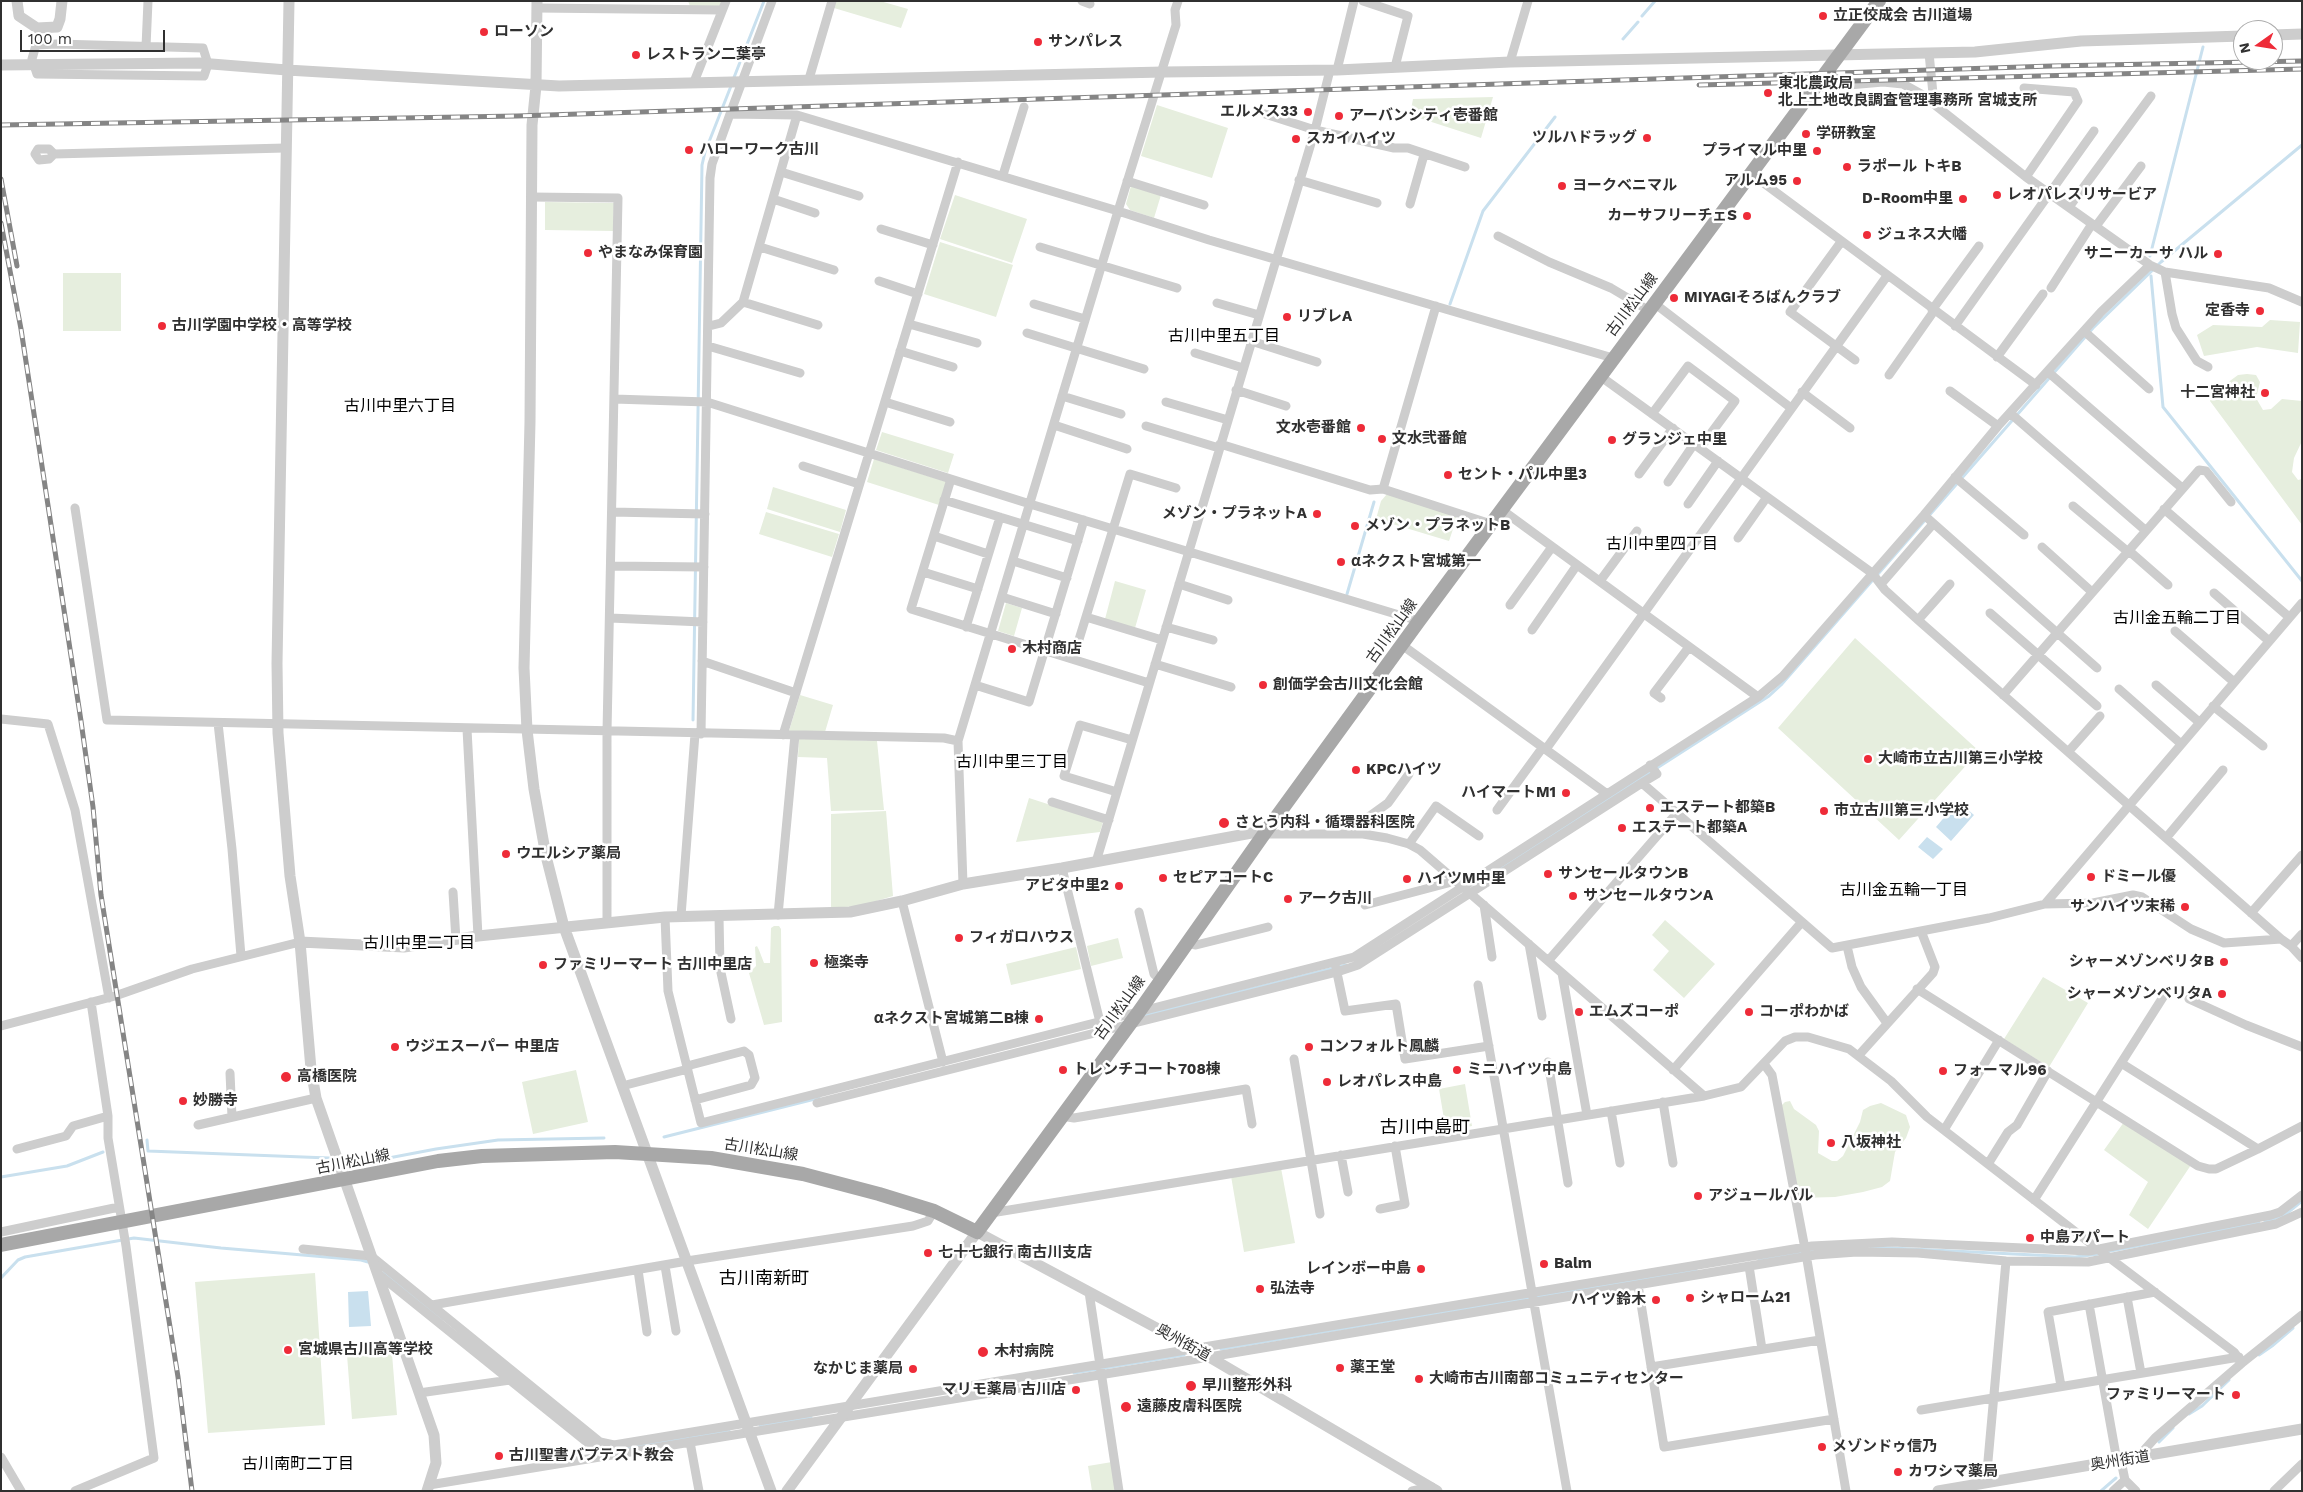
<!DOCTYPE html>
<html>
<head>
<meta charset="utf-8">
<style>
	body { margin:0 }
	#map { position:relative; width:2303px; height:1492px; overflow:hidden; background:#fff; font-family:"Work Sans",sans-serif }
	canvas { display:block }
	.frame { position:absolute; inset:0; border:2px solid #303030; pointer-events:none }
	.north { position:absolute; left:2233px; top:20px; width:50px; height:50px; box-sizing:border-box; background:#fff; border:1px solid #acacac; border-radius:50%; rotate:257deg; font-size:14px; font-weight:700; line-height:20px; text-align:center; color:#303030 }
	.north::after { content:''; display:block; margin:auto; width:18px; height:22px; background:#ee2b38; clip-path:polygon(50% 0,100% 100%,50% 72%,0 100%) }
	.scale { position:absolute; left:20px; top:30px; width:145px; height:22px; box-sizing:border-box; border:2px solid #303030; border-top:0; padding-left:6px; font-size:15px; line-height:18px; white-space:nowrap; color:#303030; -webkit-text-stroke:4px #fff; paint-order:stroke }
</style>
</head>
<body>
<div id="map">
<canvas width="2303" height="1492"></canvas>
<div class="frame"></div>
<div class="north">N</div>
<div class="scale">100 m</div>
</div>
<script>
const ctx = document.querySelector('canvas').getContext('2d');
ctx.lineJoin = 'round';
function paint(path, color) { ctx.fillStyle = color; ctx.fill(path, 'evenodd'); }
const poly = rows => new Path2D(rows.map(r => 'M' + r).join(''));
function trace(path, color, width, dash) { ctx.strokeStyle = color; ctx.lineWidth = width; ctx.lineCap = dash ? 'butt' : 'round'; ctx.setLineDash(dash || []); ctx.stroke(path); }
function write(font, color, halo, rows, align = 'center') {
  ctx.font = font + ' "Work Sans","Noto Sans JP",sans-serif'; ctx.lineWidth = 5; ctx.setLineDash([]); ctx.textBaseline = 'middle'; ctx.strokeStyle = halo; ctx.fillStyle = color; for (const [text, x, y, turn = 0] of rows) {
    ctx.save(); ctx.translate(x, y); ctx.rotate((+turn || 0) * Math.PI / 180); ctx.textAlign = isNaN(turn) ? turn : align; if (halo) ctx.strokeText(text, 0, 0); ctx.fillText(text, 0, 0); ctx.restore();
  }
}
paint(poly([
	[688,1,724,1,722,6,690,6],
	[836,1,880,1,908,9,901,28,834,8],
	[1493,97,1481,138,1410,115,1413,99],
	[1157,105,1228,128,1212,178,1141,156],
	[1131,186,1161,195,1154,218,1130,210,1126,204],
	[955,195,1027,219,1012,263,940,239],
	[545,202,614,203,613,231,545,230],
	[940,242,1013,265,996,317,924,294],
	[63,273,121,273,121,331,63,331],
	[2270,320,2300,322,2298,353,2257,347,2204,356,2197,335,2213,325,2262,327],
	[2247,374,2256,375,2260,382,2256,398,2263,410,2271,409,2282,399,2302,401,2302,441,2294,458,2292,472,2298,480,2302,479,2302,525,2210,401,2214,394,2223,386,2238,375],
	[882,432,954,454,948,473,876,450],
	[874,459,947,482,939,505,867,482],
	[773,487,846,510,840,532,767,509],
	[1387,494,1457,517,1449,541,1376,519,1381,501],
	[766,512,839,534,832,557,759,534],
	[1115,581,1146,590,1135,628,1105,619],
	[1006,603,1022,608,1014,636,998,631],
	[1855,638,1979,751,1899,840,1778,728],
	[800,695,833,705,825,732,789,731],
	[799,738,877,741,884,810,831,811,827,758,798,757],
	[1029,798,1103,822,1100,832,1016,842],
	[886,811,893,896,860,906,831,908,831,814],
	[1665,920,1715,964,1684,998,1653,970,1669,951,1652,935],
	[774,926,779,926,781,929,782,1022,764,1025,749,973,756,966,755,947,757,946,759,950,764,963,770,963,771,928],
	[1118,938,1123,958,1091,966,1087,946],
	[1076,947,1081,969,1011,985,1006,964],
	[2043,977,2088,1003,2049,1067,2004,1039],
	[576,1070,588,1122,533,1134,522,1082],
	[1465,1084,1472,1126,1446,1131,1439,1089],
	[1790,1101,1794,1109,1816,1125,1819,1131,1818,1153,1832,1161,1837,1161,1843,1156,1860,1122,1863,1110,1870,1106,1881,1103,1906,1115,1910,1127,1906,1138,1895,1152,1890,1181,1882,1187,1863,1192,1835,1197,1798,1198,1781,1106,1785,1102],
	[2124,1122,2191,1165,2148,1229,2129,1215,2148,1182,2104,1150],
	[1281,1168,1295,1243,1244,1252,1231,1176],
	[315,1273,325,1425,208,1433,195,1282],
	[392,1354,397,1415,352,1419,347,1355],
	[1112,1462,1117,1491,1092,1491,1088,1466]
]), '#e6eede');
paint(poly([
	[1958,801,1974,815,1951,841,1936,827],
	[1927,837,1943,849,1933,859,1918,847],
	[368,1291,371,1326,349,1327,348,1292]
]), '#c9e0ee');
trace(poly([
	[1642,16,1655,1],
	[1623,39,1638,22],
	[733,80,764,1],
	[2150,256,2203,47],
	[2151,276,2163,407,2302,581],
	[1450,304,1483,211,1555,117],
	[1347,594,1374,502],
	[693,720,702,165,705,152,731,86],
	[1489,876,1769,696,1781,685,2093,328,2161,262,2302,145],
	[1143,1016,1346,965],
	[664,1137,819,1098],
	[147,1140,148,1151,329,1158],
	[347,1158,378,1160,436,1149,498,1140,604,1138],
	[1,1177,67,1166,103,1152],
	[2265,1222,2286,1214,2302,1201],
	[1871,1247,2075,1257,2099,1254],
	[2105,1252,2259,1223],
	[1759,1259,1820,1250],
	[384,1272,442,1319],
	[1,1278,18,1260,25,1257,134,1238,221,1248,361,1260,368,1262],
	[1221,1349,1696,1270],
	[2259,1355,2272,1346,2293,1328],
	[1074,1373,1184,1355],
	[2189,1414,2202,1406,2229,1380],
	[760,1425,811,1417],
	[2159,1442,2173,1428],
	[598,1446,610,1450,618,1450,729,1430],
	[2101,1491,2116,1478]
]), '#c9e0ee', 3);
trace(poly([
	[1082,1,1090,4],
	[1363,1,1408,16,1395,67],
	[537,8,722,10],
	[57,44,203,48,208,64,204,76,37,74,32,59,36,45,57,44],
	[146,47,148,1],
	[1929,53,1934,104],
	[1510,62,1528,1],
	[1337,70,1354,1],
	[809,79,832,1],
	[694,82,726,1],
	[1814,88,1883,82,1903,84,1921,94,2026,177,2150,265,2165,272,2269,288,2302,302],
	[2024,88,2074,92,2078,101,2026,177],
	[730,114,772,1],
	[1265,114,1315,130,1394,148,1408,148,1465,167],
	[54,154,49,149,38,149,35,154,39,160,49,159,54,154,285,148],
	[781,172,859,196],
	[1750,173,2036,385],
	[1003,175,1024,107],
	[1299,180,1377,203],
	[1127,181,1204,205],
	[531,197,618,198,607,732,607,922],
	[773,199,815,213],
	[1410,204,1424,155],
	[2069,207,2151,96],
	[2096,226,2141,166],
	[881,229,933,245],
	[1498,236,1549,262,1611,288,1648,310],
	[1841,242,1790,312,1855,360],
	[760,247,834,270],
	[1040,247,1177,288],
	[2165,272,2172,314,2176,328,2197,361,2208,367],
	[879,281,918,294],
	[2051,288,2092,224],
	[743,302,818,325],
	[1217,303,1259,315],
	[1654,303,1791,408],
	[1034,304,1085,319],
	[1932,310,1979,246],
	[909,324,977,343],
	[709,326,721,323,743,302,797,115],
	[1955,326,2094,131],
	[2084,331,2149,389],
	[1027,333,1144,369],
	[1251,341,1317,362],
	[708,346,800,373],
	[900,351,953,367],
	[1195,353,1243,368],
	[1997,357,2043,294],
	[2048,372,2182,488],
	[1889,375,1934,311],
	[1600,376,1872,573,1885,590,1918,620,2281,939],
	[1236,390,1286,406],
	[1950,391,1998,426],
	[1802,392,1850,428],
	[1062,396,1121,414],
	[614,399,707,402,1030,504,1419,621],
	[885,402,950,422],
	[1166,402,1228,420],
	[2010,413,2145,530],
	[1652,414,1688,366,1735,401,1700,448],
	[1054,425,1127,449],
	[1146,426,1219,448],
	[1220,444,1370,490,1383,489,1491,524],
	[803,466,859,484],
	[1639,474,1673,428],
	[1955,477,2024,535],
	[951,479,911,609,1149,683],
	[1668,482,1694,444],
	[1383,489,1436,306],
	[944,500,1078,541],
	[1688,504,1718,461],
	[2073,506,2127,551],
	[75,508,107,720,944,738,958,741],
	[2164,509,2289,617],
	[1502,510,1758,697],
	[612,512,705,514],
	[1924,515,2097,668],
	[934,536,988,554],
	[1738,538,1767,497],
	[2042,547,2092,592],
	[2128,550,2168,585],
	[1013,561,1067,578],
	[611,566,704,567],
	[923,572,978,589],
	[1600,581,1637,531],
	[1179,584,1228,600],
	[1881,584,1933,524],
	[2214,593,2269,641],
	[1002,597,1056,614],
	[1510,605,1552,547],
	[1990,613,2097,706],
	[1086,617,1162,640],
	[610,618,703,622],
	[1918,620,1950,584],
	[966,627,1000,517],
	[1166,627,1213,640],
	[1532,630,1577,565],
	[2175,631,2234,682],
	[1402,645,1607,794,1758,697,1783,676,1924,515,1998,426,2101,312,2150,265],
	[1073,659,1130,474,1176,488],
	[702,661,796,693],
	[1155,664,1231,687],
	[975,685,1029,702,1084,520],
	[2156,685,2199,722],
	[2119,689,2180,743],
	[2003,695,2199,470,2206,471,2231,502],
	[1661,698,1654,693,1689,647],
	[2213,706,2263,746],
	[1,719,48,724,75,810,109,998],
	[218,723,232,849,241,956],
	[467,729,478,936],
	[701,734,710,178,712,164,730,114,797,115,1118,211,1176,25,1175,10,1178,1],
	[783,735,958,162],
	[1546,749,1887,276],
	[2068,752,2100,716],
	[1650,765,1657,774,1642,783,1832,948,1989,918,2045,904,2302,603],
	[1117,792,1064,776,1080,725,1132,740],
	[1052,802,1109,820],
	[1497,810,1543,747],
	[1264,834,1363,834,1387,838,1409,844,1420,850,1704,1096,1741,1087,1785,1041,1795,1037,1808,1037,1849,1049,1891,1081,1927,1117,2099,1250,2234,1352,2242,1363],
	[1353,834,1363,821,1388,803,1409,774],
	[2166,838,2223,770],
	[1409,844,1436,806,1479,836],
	[1096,862,1315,130,1330,70],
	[1062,868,1100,1022],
	[963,884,958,741,1118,211,1209,240,1613,358],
	[453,892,456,940],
	[902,901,943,1062],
	[2045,904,2093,903,2133,895,2142,897,2191,929,2224,943,2281,939,2291,946,2302,958],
	[1365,905,1448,883,1454,879],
	[1484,905,1492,957],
	[1139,912,1154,974,1161,980],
	[2251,913,2302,855],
	[778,915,795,735],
	[681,916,695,734],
	[719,916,720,968,731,1019],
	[665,917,668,991,701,1123,1354,957,1607,794],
	[1187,943,1196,945,1268,927],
	[1529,944,1542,1016],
	[1847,946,1852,967,1861,987,1887,1023],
	[2291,946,2302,934],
	[1548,961,1677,813],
	[1336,968,1345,1011,1396,1004,1405,1059,1489,1046],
	[1562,973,1587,1115],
	[1478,985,1567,1491],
	[1917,989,2198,1166,2209,1169,2216,1169,2258,1149],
	[2189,999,2246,1025,2302,1047],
	[1,1026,115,996,192,969,300,942],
	[1859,1055,1933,973,1935,967,1921,931],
	[1294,1059,1320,1214],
	[1548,1062,1568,1183],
	[2121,1063,2258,1149,2302,1126],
	[1764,1064,1772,1075,1806,1254,1846,1491],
	[687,1066,744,1051,749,1055,755,1078,751,1085,695,1100],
	[1673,1070,1801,923],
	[230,1073,232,1117],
	[622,1086,688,1069],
	[1663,1102,1673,1163],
	[817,1103,1337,972,1358,965,1642,783],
	[1611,1111,1620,1163],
	[1061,1116,1074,1118,1246,1089,1252,1124],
	[198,1125,316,1098],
	[1944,1130,1999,1040],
	[17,1149,66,1136,73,1126,108,1116],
	[1341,1155,1348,1192],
	[1988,1164,2008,1132,2017,1125,2048,1071],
	[2034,1200,2165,994],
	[1380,1209,1405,1204,1395,1146],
	[991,1213,1704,1096],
	[1,1232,119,1207],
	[303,1249,371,1256,600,1442,614,1445,1812,1246,1892,1242,2089,1251,2271,1215,2280,1212,2302,1195],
	[665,1266,676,1331],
	[1749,1266,1762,1349],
	[638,1270,647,1332],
	[377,1273,604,1456],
	[1638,1285,1664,1447,1834,1419],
	[1089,1292,1119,1491],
	[2127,1297,2141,1373],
	[2089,1304,2117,1461],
	[432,1305,687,1261,913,1226,928,1221,934,1211],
	[1651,1367,1820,1340],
	[2061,1386,2048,1312,2155,1292],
	[419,1393,510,1380,512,1377],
	[1921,1410,2239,1357],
	[690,1442,699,1491],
	[1,1457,21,1491],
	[2137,1458,2155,1438,2242,1363,2302,1315],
	[2121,1461,2125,1480,2136,1491],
	[1986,1483,2006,1261],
	[429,1485,1209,1357,1815,1255,1857,1252,1918,1253,2006,1261,2088,1262,2276,1224,2302,1212],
	[75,1491,154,1458,126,1246,108,1138,108,1116,91,1002],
	[1412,1491,1432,1487],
	[2113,1491,2125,1480],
	[2274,1491,2302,1464]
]), '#cdcdcd', 9);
trace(poly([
	[17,1,19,16,37,28,57,27,60,19,62,1],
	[289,1,277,663,278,733,290,876,300,942,311,1069,316,1098,434,1435,436,1463,427,1491],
	[537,1,536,86,532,125,530,422,524,668,527,730,534,789,546,856,564,927,771,1491],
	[2273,35,2302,34],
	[1,65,199,63,287,70,559,86,1163,72,1337,70,1510,62,1975,52,2081,41,2243,36],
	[300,942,404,947,478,936,665,917,850,912,902,901,963,884,1062,868,1257,832,1264,834],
	[787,1491,977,1232,1194,1348,1437,1491],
	[1938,1491,2302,1429]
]), '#cdcdcd', 11);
trace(poly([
	[1,1245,438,1161,482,1156,615,1152,711,1158,803,1174,879,1194,934,1211,977,1232,1138,1013,1264,834,1419,621,1879,1]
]), '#a8a8a8', 14);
const rail = poly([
	[1699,85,2302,69],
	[1,125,517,116,2052,66,2302,61],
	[1,179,17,266],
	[1,223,21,329,81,721,93,807,101,895,178,1377,192,1491]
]);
trace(rail, '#858585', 5);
trace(rail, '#fff', 3, [9]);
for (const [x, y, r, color] of [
	[1823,16,5,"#ee2b38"],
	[484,32,5,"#ee2b38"],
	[1038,42,5,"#ee2b38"],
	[636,55,5,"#ee2b38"],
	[1768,93,5,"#ee2b38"],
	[1308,112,5,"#ee2b38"],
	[1339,116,5,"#ee2b38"],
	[1806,134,5,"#ee2b38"],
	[1647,138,5,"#ee2b38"],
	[1296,139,5,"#ee2b38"],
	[689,150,5,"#ee2b38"],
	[1817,151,5,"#ee2b38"],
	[1847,167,5,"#ee2b38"],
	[1797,181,5,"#ee2b38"],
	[1562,186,5,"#ee2b38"],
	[1997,195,5,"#ee2b38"],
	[1963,199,5,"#ee2b38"],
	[1747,216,5,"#ee2b38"],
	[1867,235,5,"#ee2b38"],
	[588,253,5,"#ee2b38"],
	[2218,254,5,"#ee2b38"],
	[1674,298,5,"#ee2b38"],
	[2260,311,5,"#ee2b38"],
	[1287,317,5,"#ee2b38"],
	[162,326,5,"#ee2b38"],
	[2265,393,5,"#ee2b38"],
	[1361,428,5,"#ee2b38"],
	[1382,439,5,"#ee2b38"],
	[1612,440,5,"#ee2b38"],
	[1448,475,5,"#ee2b38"],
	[1317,514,5,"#ee2b38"],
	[1355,526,5,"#ee2b38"],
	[1341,562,5,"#ee2b38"],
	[1012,649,5,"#ee2b38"],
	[1263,685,5,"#ee2b38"],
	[1868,759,5,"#ee2b38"],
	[1356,770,5,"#ee2b38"],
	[1566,793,5,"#ee2b38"],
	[1650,808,5,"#ee2b38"],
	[1824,811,5,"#ee2b38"],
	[1224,823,6,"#ee2b38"],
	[1622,828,5,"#ee2b38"],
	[506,854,5,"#ee2b38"],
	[1548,874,5,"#ee2b38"],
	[2091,877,5,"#ee2b38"],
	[1163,878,5,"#ee2b38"],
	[1407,879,5,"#ee2b38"],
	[1119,886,5,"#ee2b38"],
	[1573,896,5,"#ee2b38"],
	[1288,899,5,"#ee2b38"],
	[2185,907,5,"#ee2b38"],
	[959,938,5,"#ee2b38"],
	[2224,962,5,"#ee2b38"],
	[814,963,5,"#ee2b38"],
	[543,965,5,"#ee2b38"],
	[2222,994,5,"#ee2b38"],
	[1579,1012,5,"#ee2b38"],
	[1749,1012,5,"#ee2b38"],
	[1039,1019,5,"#ee2b38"],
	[395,1047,5,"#ee2b38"],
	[1309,1047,5,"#ee2b38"],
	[1063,1070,5,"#ee2b38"],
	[1457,1070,5,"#ee2b38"],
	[1943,1071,5,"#ee2b38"],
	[286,1077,6,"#ee2b38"],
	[1327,1082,5,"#ee2b38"],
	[183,1101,5,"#ee2b38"],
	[1831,1143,5,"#ee2b38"],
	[1698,1196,5,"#ee2b38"],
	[2030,1238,5,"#ee2b38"],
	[928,1253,5,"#ee2b38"],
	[1544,1264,5,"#ee2b38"],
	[1421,1269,5,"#ee2b38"],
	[1260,1289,5,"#ee2b38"],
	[1690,1298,5,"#ee2b38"],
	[1656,1300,5,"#ee2b38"],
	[288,1350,5,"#ee2b38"],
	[983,1352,6,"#ee2b38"],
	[1340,1368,5,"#ee2b38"],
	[913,1369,5,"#ee2b38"],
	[1419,1379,5,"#ee2b38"],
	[1191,1386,6,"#ee2b38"],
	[1076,1390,5,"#ee2b38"],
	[2236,1395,5,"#ee2b38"],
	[1126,1407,6,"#ee2b38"],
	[1822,1447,5,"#ee2b38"],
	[499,1456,5,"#ee2b38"],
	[1898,1472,5,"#ee2b38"]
]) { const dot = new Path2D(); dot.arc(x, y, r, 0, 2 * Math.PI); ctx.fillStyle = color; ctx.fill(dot); trace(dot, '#fff', 2); }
write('bold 15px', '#303030', '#fff', [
	["立正佼成会 古川道場",1833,16],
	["ローソン",494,32],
	["サンパレス",1048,42],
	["レストラン二葉亭",646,55],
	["東北農政局",1778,84],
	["北上土地改良調査管理事務所 宮城支所",1778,101],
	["エルメス33",1298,112,"right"],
	["アーバンシティ壱番館",1349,116],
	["学研教室",1816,134],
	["ツルハドラッグ",1637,138,"right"],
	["スカイハイツ",1306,139],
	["ハローワーク古川",699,150],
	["プライマル中里",1807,151,"right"],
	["ラポール トキB",1857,167],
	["アルム95",1787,181,"right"],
	["ヨークベニマル",1572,186],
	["レオパレスリサービア",2007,195],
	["D-Room中里",1953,199,"right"],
	["カーサフリーチェS",1737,216,"right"],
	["ジュネス大幡",1877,235],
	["やまなみ保育園",598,253],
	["サニーカーサ ハル",2208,254,"right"],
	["MIYAGIそろばんクラブ",1684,298],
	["定香寺",2250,311,"right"],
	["リブレA",1297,317],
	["古川学園中学校・高等学校",172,326],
	["十二宮神社",2255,393,"right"],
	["文水壱番館",1351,428,"right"],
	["文水弐番館",1392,439],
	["グランジェ中里",1622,440],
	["セント・パル中里3",1458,475],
	["メゾン・プラネットA",1307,514,"right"],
	["メゾン・プラネットB",1365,526],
	["αネクスト宮城第一",1351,562],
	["木村商店",1022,649],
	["創価学会古川文化会館",1273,685],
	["大崎市立古川第三小学校",1878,759],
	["KPCハイツ",1366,770],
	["ハイマートM1",1556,793,"right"],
	["エステート都築B",1660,808],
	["市立古川第三小学校",1834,811],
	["さとう内科・循環器科医院",1235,823],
	["エステート都築A",1632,828],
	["ウエルシア薬局",516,854],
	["サンセールタウンB",1558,874],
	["ドミール優",2101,877],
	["セピアコートC",1173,878],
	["ハイツM中里",1417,879],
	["アビタ中里2",1109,886,"right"],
	["サンセールタウンA",1583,896],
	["アーク古川",1298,899],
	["サンハイツ末稀",2175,907,"right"],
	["フィガロハウス",969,938],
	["シャーメゾンベリタB",2214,962,"right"],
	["極楽寺",824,963],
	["ファミリーマート 古川中里店",553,965],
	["シャーメゾンベリタA",2212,994,"right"],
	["エムズコーポ",1589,1012],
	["コーポわかば",1759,1012],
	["αネクスト宮城第二B棟",1029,1019,"right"],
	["ウジエスーパー 中里店",405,1047],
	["コンフォルト鳳麟",1319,1047],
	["トレンチコート708棟",1073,1070],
	["ミニハイツ中島",1467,1070],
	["フォーマル96",1953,1071],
	["高橋医院",297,1077],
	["レオパレス中島",1337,1082],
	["妙勝寺",193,1101],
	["八坂神社",1841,1143],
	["アジュールパル",1708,1196],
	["中島アパート",2040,1238],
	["七十七銀行 南古川支店",938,1253],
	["Balm",1554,1264],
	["レインボー中島",1411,1269,"right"],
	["弘法寺",1270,1289],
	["シャローム21",1700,1298],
	["ハイツ鈴木",1646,1300,"right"],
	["宮城県古川高等学校",298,1350],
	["木村病院",994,1352],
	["薬王堂",1350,1368],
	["なかじま薬局",903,1369,"right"],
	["大崎市古川南部コミュニティセンター",1429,1379],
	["早川整形外科",1202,1386],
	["マリモ薬局 古川店",1066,1390,"right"],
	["ファミリーマート",2226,1395,"right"],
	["遠藤皮膚科医院",1137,1407],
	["メゾンドゥ信乃",1832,1447],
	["古川聖書バプテスト教会",509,1456],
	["カワシマ薬局",1908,1472]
], 'left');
write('15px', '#303030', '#fff', [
	["古川松山線",1632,305,-53],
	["古川松山線",1392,631,-54],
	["古川松山線",1120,1008,-54],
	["古川松山線",761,1150,9],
	["古川松山線",353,1162,-11],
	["奥州街道",1183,1343,29],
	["奥州街道",2120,1461,-9]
]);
write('16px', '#000', '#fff', [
	["古川中里五丁目",1224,336],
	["古川中里六丁目",400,406],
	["古川中里四丁目",1662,544],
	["古川金五輪二丁目",2177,618],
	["古川中里三丁目",1012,762],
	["古川金五輪一丁目",1904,890],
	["古川中里二丁目",419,943],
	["古川南町二丁目",298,1464]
]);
write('18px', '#000', '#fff', [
	["古川中島町",1425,1128],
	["古川南新町",764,1279]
]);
</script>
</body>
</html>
